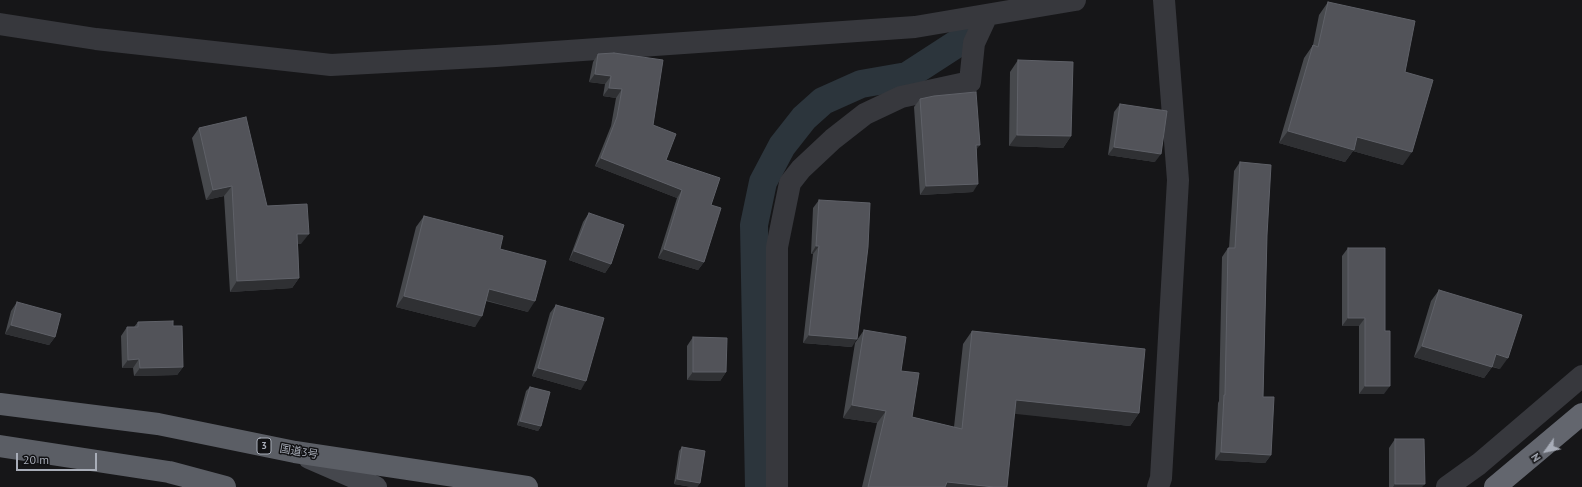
<!DOCTYPE html>
<html>
<head>
<meta charset="utf-8">
<style>
	body { margin:0 }
	#map { position:relative; width:1582px; height:487px; overflow:hidden; background:#161618; font-family:"PT Sans",sans-serif }
	canvas { display:block }
	.north { position:absolute; left:1526px; top:431px; width:40px; height:40px; -webkit-text-stroke:3px #111113; paint-order:stroke; rotate:237deg; font-size:11px; font-weight:700; line-height:16px; text-align:center; color:#a8adb8 }
	.north::after { content:''; display:block; margin:auto; width:14px; height:18px; background:#a8adb8; clip-path:polygon(50% 0,100% 100%,50% 72%,0 100%) }
	.scale { position:absolute; left:16px; top:453px; width:81px; height:18px; box-sizing:border-box; border:2px solid #a8adb8; border-top:0; padding-left:5px; font-size:12px; line-height:14px; white-space:nowrap; color:#a8adb8; -webkit-text-stroke:3px #111113; paint-order:stroke }
</style>
</head>
<body>
<div id="map">
<canvas width="1582" height="487"></canvas>
<div class="north">N</div>
<div class="scale">20 m</div>
</div>
<script>
const ctx = document.querySelector('canvas').getContext('2d');
ctx.lineJoin = 'round';
const poly = rows => new Path2D(rows.map(r => 'M' + r).join(''));
function trace(path, color, width, dash) { ctx.strokeStyle = color; ctx.lineWidth = width; ctx.lineCap = dash ? 'butt' : 'round'; ctx.setLineDash(dash || []); ctx.stroke(path); }
function paint(path, color) { ctx.fillStyle = color; ctx.fill(path, 'evenodd'); }
function write(font, color, halo, rows, align = 'center') {
  ctx.font = font + ' "PT Sans","Noto Sans JP",sans-serif'; ctx.lineWidth = 3; ctx.setLineDash([]); ctx.textBaseline = 'middle'; ctx.strokeStyle = halo; ctx.fillStyle = color; for (const [text, x, y, turn = 0] of rows) {
    ctx.save(); ctx.translate(x, y); ctx.rotate((+turn || 0) * Math.PI / 180); ctx.textAlign = isNaN(turn) ? turn : align; if (halo) ctx.strokeText(text, 0, 0); ctx.fillText(text, 0, 0); ctx.restore();
  }
}
trace(poly([
	[759,487,754,225,763,182,782,146,804,118,823,101,861,84,907,76,961,41]
]), '#2c353c', 28);
trace(poly([
	[0,24,96,39,331,65,496,56,915,27,1075,0],
	[777,487,777,247,790,183,801,169,833,139,865,114,901,97,970,82,974,43,987,15],
	[1158,487,1161,478,1178,180,1164,0],
	[1447,487,1479,464,1582,376]
]), '#37383d', 22);
trace(poly([
	[309,458,376,487]
]), '#45474d', 22);
trace(poly([
	[0,404,158,424,295,452,527,487],
	[0,446,169,472,225,487]
]), '#5b5e65', 22);
trace(poly([
	[1495,487,1582,414]
]), '#63666e', 22);
paint(poly([
	[1328,2,1405,72,1403,165,1353,151,1345,162,1279,143,1304,58,1313,45,1319,15],
	[598,54,653,125,666,160,711,205,704,262,698,270,658,258,677,198,595,166,611,126,616,98,603,96,605,84,589,82,593,62],
	[1018,60,1071,136,1063,148,1009,146,1010,72],
	[920,99,977,149,973,192,920,195,914,107],
	[1120,104,1155,162,1108,155,1114,112],
	[199,128,301,244,298,244,299,278,292,288,230,292,224,196,206,200,192,138],
	[1240,162,1267,235,1263,397,1271,455,1265,463,1215,460,1218,403,1219,401,1222,257,1228,248,1229,248,1234,171],
	[819,200,852,347,803,343,813,254,811,254,813,208],
	[589,213,611,264,605,273,569,260,583,222],
	[424,216,500,249,528,312,486,301,475,327,396,307,416,227],
	[1348,248,1384,394,1359,394,1359,326,1342,326,1342,256],
	[1439,290,1500,369,1492,367,1484,378,1414,357,1431,301],
	[17,302,55,337,49,345,5,334,11,311],
	[556,305,581,390,532,376,550,313],
	[138,322,173,326,183,367,177,375,134,376,133,368,122,368,121,336,127,327,134,327],
	[864,330,901,371,912,417,954,427,963,344,972,331,1139,413,1130,426,1014,413,1007,487,862,487,877,423,843,418,855,343],
	[693,337,726,372,720,381,687,380,687,346],
	[530,387,541,426,538,431,517,425,526,391],
	[1395,439,1422,487,1389,487,1389,448],
	[682,447,700,483,697,487,692,487,674,484,679,451]
]), '#47494d');
paint(poly([
	[595,74,611,76,605,84,589,82],
	[609,88,622,89,616,98,603,96],
	[1288,131,1357,137,1412,152,1403,165,1353,151,1345,162,1279,143],
	[1017,135,1071,136,1063,148,1009,146],
	[976,145,980,145,974,153],
	[1114,147,1161,154,1155,162,1108,155],
	[601,158,682,190,677,198,595,166],
	[978,184,973,192,920,195,926,186],
	[232,186,224,196,206,200,213,190],
	[297,234,309,234,301,244,290,244],
	[816,246,819,246,813,254,811,254],
	[664,249,704,262,698,270,658,258],
	[574,251,611,264,605,273,569,260],
	[299,278,292,288,230,292,237,281],
	[489,289,535,301,528,312,482,299],
	[404,296,482,316,475,327,396,307],
	[1348,318,1365,318,1359,326,1342,326],
	[11,325,55,337,49,345,5,334],
	[809,335,857,339,852,347,803,343],
	[1422,346,1492,367,1484,378,1414,357],
	[1496,354,1508,358,1500,369,1488,365],
	[139,359,133,368,122,368,128,360],
	[183,367,177,375,134,376,140,368],
	[538,368,586,381,581,390,532,376],
	[693,372,726,372,720,381,687,380],
	[1365,386,1390,386,1384,394,1359,394],
	[1016,400,1139,413,1130,426,1007,413],
	[852,405,886,411,877,423,843,418],
	[520,421,541,426,538,431,517,425],
	[1221,452,1271,455,1265,463,1215,460],
	[677,479,700,483,697,487,692,487,674,484],
	[947,482,994,487,943,487],
	[1395,484,1425,484,1422,487,1393,487]
]), '#2f3033');
const building = poly([
	[1328,2,1415,21,1405,72,1433,80,1412,152,1357,137,1354,150,1288,131,1313,45,1318,47,1328,2],
	[614,53,663,60,653,125,676,134,666,160,720,178,711,205,721,208,704,262,664,249,682,190,601,158,617,117,622,89,609,88,611,76,595,74,598,54,614,53],
	[1018,60,1073,62,1071,136,1017,135,1018,60],
	[976,92,980,145,976,145,978,184,926,186,920,99,934,96,976,92],
	[1120,104,1167,111,1161,154,1114,147,1120,104],
	[246,117,267,206,307,204,309,234,297,234,299,278,237,281,232,186,213,190,199,128,246,117],
	[1240,162,1271,165,1267,235,1263,397,1274,397,1271,455,1221,452,1224,395,1225,395,1228,248,1235,248,1240,162],
	[819,200,870,203,868,247,857,339,809,335,819,246,816,246,819,200],
	[589,213,624,225,611,264,574,251,589,213],
	[424,216,503,236,500,249,546,261,535,301,489,289,482,316,404,296,424,216],
	[1348,248,1385,248,1385,331,1390,331,1390,386,1365,386,1365,318,1348,318,1348,248],
	[1439,290,1522,315,1508,358,1496,354,1492,367,1422,346,1439,290],
	[17,302,61,314,55,337,11,325,17,302],
	[556,305,604,318,586,381,538,368,556,305],
	[173,321,173,326,182,326,183,367,140,368,139,359,128,360,127,327,138,327,138,322,173,321],
	[864,330,906,337,901,371,919,373,912,417,962,429,972,331,1145,349,1139,413,1016,400,1007,487,994,487,947,482,945,487,868,487,886,411,852,405,864,330],
	[693,337,727,338,726,372,693,372,693,337],
	[530,387,550,392,541,426,520,421,530,387],
	[1395,439,1424,439,1425,484,1395,484,1395,439],
	[682,447,705,451,700,483,677,479,682,447]
]);
paint(building, '#525359');
trace(building, '#5f6168', 1);
for (const [x, y, w] of [
	[264,446,14]
]) { const box = new Path2D(); box.roundRect(x - w / 2, y - 8, w, 16, 3); ctx.fillStyle = '#111113'; ctx.fill(box); trace(box, '#a8adb8', 1); }
write('bold 10px', '#a8adb8', null, [
	["3",264,446]
]);
write('11px', '#a8adb8', '#111113', [
	["国道3号",299,452,10]
]);
</script>
</body>
</html>
